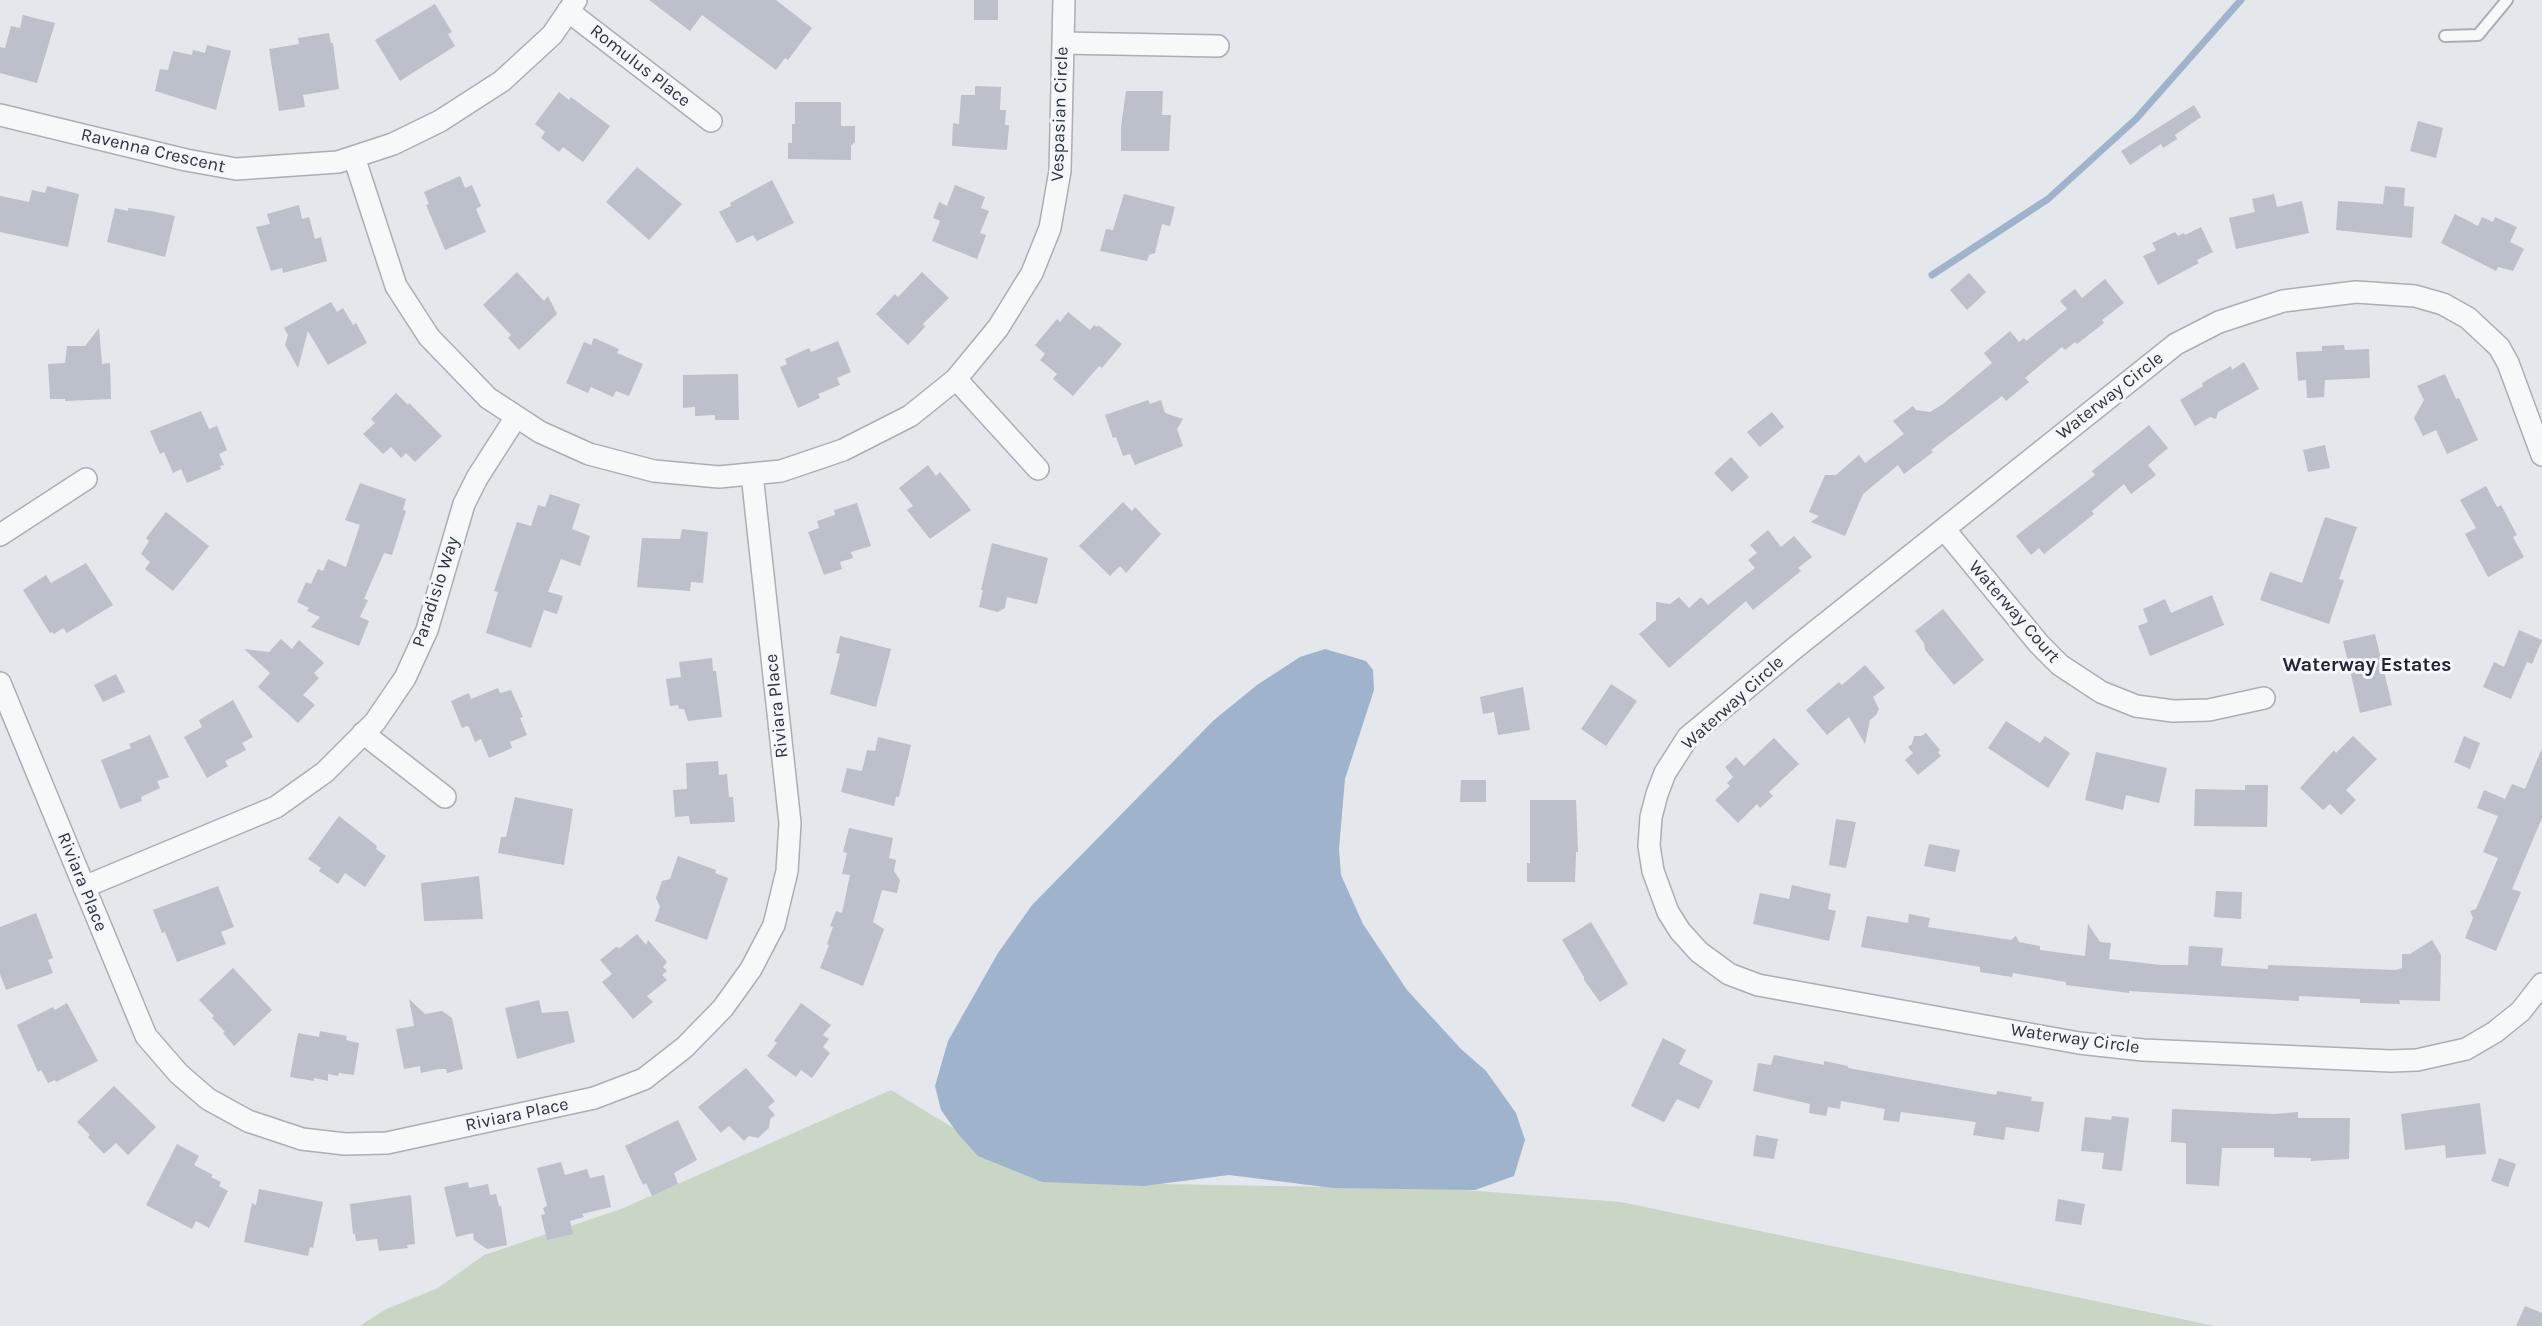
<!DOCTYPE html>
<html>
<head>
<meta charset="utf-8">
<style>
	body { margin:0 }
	canvas { display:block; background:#e4e7ec }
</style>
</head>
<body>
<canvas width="2542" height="1326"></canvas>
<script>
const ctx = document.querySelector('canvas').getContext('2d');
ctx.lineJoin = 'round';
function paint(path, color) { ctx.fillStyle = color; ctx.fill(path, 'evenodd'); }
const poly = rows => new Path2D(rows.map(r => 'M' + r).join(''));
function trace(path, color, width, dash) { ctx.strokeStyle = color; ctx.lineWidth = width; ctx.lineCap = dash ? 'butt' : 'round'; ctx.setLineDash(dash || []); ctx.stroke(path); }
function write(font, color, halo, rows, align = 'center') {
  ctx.font = font + ' Karla,sans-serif'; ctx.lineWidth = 6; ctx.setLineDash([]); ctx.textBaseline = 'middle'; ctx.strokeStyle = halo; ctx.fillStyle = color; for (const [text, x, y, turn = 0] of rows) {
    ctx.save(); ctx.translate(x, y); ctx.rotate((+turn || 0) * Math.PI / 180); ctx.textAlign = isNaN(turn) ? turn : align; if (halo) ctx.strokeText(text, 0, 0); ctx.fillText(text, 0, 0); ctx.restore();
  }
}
paint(poly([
	[891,1090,1042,1182,1451,1189,1621,1202,2215,1326,360,1326,384,1310,438,1288,484,1255,621,1209]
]), '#c9d6c5');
paint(poly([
	[1325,649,1366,661,1373,670,1374,690,1345,779,1339,849,1341,875,1363,924,1407,990,1461,1049,1486,1071,1516,1113,1525,1140,1514,1176,1475,1190,1333,1188,1229,1175,1144,1186,1042,1182,978,1156,958,1134,941,1110,935,1086,948,1041,998,953,1032,905,1214,720,1257,685,1300,657]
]), '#9fb4cc');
trace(poly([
	[1932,275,2048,199,2136,119,2241,0]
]), '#9fb4cc', 7);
paint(poly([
	[649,0,776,0,812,28,788,60,785,58,776,70,702,15,690,31],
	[974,0,998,0,998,20,974,20],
	[435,4,452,32,448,34,455,46,400,81,375,40],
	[23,15,55,23,37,83,0,73,0,47,5,48,11,26,20,28],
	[329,33,331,43,333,43,339,89,303,95,305,107,279,111,269,49,299,44,298,38],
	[207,45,231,51,216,110,155,91,160,69,168,70,173,51,192,55,193,50,205,53],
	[975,86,1001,87,1000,110,1006,110,1005,125,1009,125,1007,150,952,146,953,123,959,124,961,95,975,95],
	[1126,91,1163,91,1162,115,1171,115,1169,151,1121,151,1121,127],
	[559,92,569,100,571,97,610,126,583,162,563,147,559,152,541,138,545,132,535,124],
	[795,102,841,102,841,126,855,126,855,142,851,146,851,160,788,159,788,143,792,143,792,124,795,124],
	[2194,105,2201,117,2175,135,2177,139,2163,148,2161,144,2130,165,2121,151],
	[2418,121,2443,128,2436,158,2410,151],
	[637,167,682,204,649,240,606,202],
	[460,176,465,188,472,185,481,206,476,209,486,232,445,250,426,205,429,204,424,192],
	[772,180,794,223,757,241,753,235,737,243,719,212,731,206,730,203],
	[955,185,985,197,981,208,989,211,980,233,986,235,977,259,932,241,940,221,933,218,939,202,947,206],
	[47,186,79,194,68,247,0,232,0,196,29,202,32,190,45,193],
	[2385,186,2405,188,2404,206,2414,207,2412,238,2336,230,2338,201,2383,204],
	[1124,194,1175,207,1170,226,1162,224,1155,253,1149,255,1147,261,1100,251,1106,229,1113,230],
	[2274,194,2277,207,2302,201,2309,233,2236,249,2229,218,2255,212,2252,199],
	[299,205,302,219,309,217,315,239,321,237,327,261,283,273,282,268,271,271,256,227,270,224,267,214],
	[115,208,128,211,128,208,151,211,175,216,165,257,107,242],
	[2455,214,2478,226,2482,217,2493,222,2495,217,2517,227,2510,242,2524,249,2513,271,2498,267,2496,271,2441,243],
	[2201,227,2213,252,2197,260,2199,263,2158,285,2143,256,2156,250,2152,243,2175,232,2178,236,2184,233,2185,235],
	[517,272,544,301,548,296,557,314,519,350,508,338,511,335,483,305],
	[922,272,949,298,923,324,925,327,908,345,876,314,895,294,898,297],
	[1969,273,1986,292,1967,310,1950,290],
	[2105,279,2124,303,2102,320,2104,323,2077,344,2075,342,2065,350,2062,347,2025,378,2029,382,2006,401,2002,396,1931,450,1933,452,1904,474,1898,465,1863,494,1845,536,1811,522,1819,516,1809,512,1825,475,1836,475,1859,455,1865,463,1904,434,1893,421,1913,406,1916,410,1930,412,1943,404,1992,363,1984,353,2010,331,2019,342,2024,338,2026,341,2067,309,2060,301,2075,289,2082,298],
	[331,302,337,312,343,308,353,325,356,323,367,343,328,365,308,331,298,368,285,345,288,335,284,328],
	[1068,312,1090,330,1094,325,1097,327,1098,325,1122,344,1102,368,1099,366,1073,396,1053,379,1057,374,1040,360,1045,354,1035,345,1057,319,1060,322],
	[99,328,102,364,110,363,111,399,65,401,65,399,50,399,48,364,65,363,67,346,85,346],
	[594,338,619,349,617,353,643,364,629,396,616,391,613,397,591,387,588,393,566,383,584,342,591,345],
	[838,341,851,372,837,378,840,385,818,394,820,398,798,408,780,367,787,364,785,359,809,348,811,352],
	[2344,345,2345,350,2369,349,2370,378,2325,380,2324,397,2307,398,2306,380,2298,381,2296,352,2322,351,2322,346],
	[2244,362,2259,389,2218,412,2216,419,2210,417,2195,426,2180,400,2203,386,2202,383,2231,366,2232,370],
	[738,374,739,420,715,420,715,415,695,416,695,407,683,408,683,375],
	[2445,374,2456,399,2459,398,2478,440,2447,454,2436,430,2423,436,2414,418,2424,400,2417,386],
	[396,393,408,405,409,403,442,436,415,462,406,453,401,458,391,447,383,454,363,434,375,423,371,419],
	[1148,400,1150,404,1161,400,1165,413,1183,419,1177,429,1183,446,1135,465,1130,454,1123,456,1116,437,1113,438,1105,415],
	[201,411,209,429,217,426,227,450,219,454,224,465,220,466,221,469,187,483,181,469,173,473,164,452,160,454,150,431],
	[1772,412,1784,427,1760,447,1747,432],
	[2149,425,2168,448,2148,465,2156,475,2131,494,2124,484,2092,511,2094,514,2044,554,2039,548,2031,555,2016,536,2095,475,2092,471],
	[2325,445,2330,468,2308,472,2303,450],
	[1731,457,1749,477,1732,492,1714,473],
	[928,465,936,476,940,472,971,510,930,539,907,510,913,506,899,488],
	[360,483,406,499,403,510,406,511,392,555,384,553,364,599,368,600,360,617,369,621,359,646,311,627,320,617,307,611,309,608,297,602,306,582,311,584,318,569,323,571,328,559,346,567,360,525,345,520],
	[2486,486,2497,507,2501,505,2517,535,2513,537,2524,557,2488,577,2465,534,2476,528,2460,500],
	[550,494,580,504,572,529,590,536,580,566,561,559,548,592,563,596,557,614,544,610,531,648,486,633,498,592,494,591,517,522,531,526,538,505,545,507],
	[1123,502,1132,511,1135,507,1161,534,1126,573,1120,566,1110,576,1079,546],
	[857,503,871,546,851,552,853,558,840,562,842,569,824,575,808,532,819,528,817,521,835,515,834,510],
	[166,512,209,546,173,591,145,569,150,562,141,554,149,541,146,538],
	[2325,517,2357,527,2339,579,2344,580,2329,624,2260,600,2270,572,2302,583],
	[682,529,708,532,703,583,691,582,690,591,637,587,642,538,680,539],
	[1768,530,1781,547,1794,536,1812,557,1798,568,1801,571,1753,610,1746,601,1669,668,1639,634,1656,620,1656,602,1670,604,1679,597,1689,608,1701,597,1708,605,1755,568,1748,560,1757,553,1750,545],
	[992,543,1048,558,1037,604,1007,597,1005,608,998,612,979,607,983,590,981,590],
	[86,563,113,605,67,633,63,628,54,634,52,632,50,633,23,590,46,575,51,583],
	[2212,595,2224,625,2150,656,2138,626,2148,622,2143,609,2165,599,2171,613],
	[1943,609,1984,660,1954,685,1925,650,1924,643,1915,631],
	[2519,630,2542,640,2532,664,2527,662,2511,699,2483,687,2494,662,2504,667],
	[2375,634,2392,705,2360,713,2343,641],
	[840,636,891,649,876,707,830,694,840,654,836,653],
	[281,639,292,649,299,640,324,663,314,673,319,678,303,695,315,705,298,723,258,687,270,673,244,649,269,652],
	[712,658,713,671,716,671,722,717,688,721,684,709,679,709,678,705,670,706,666,679,681,677,679,662],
	[1865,665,1885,688,1873,697,1879,709,1876,715,1870,720,1865,744,1849,717,1827,735,1806,710,1839,682,1842,685],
	[116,674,125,692,103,702,94,685],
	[1611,684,1637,701,1606,746,1581,729],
	[1523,687,1530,730,1498,735,1494,712,1483,714,1480,697],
	[498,688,500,693,511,690,523,717,520,718,527,735,510,742,512,748,489,758,481,739,475,742,469,727,467,726,462,728,451,701,469,693,471,699],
	[233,700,253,737,242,743,246,750,225,761,228,766,207,778,184,737,202,727,199,720],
	[2006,721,2040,743,2045,736,2070,753,2048,788,1988,748],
	[1926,733,1940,750,1938,752,1941,756,1918,775,1905,760,1913,753,1908,747,1912,744,1914,736,1921,736],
	[150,735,169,777,157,781,160,788,141,797,142,801,120,809,101,760,131,748,129,744],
	[2353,736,2377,759,2346,790,2356,800,2341,815,2330,804,2323,810,2300,788,2334,750,2336,753],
	[2464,736,2480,743,2470,769,2454,762],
	[878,737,911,745,899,797,896,797,894,806,841,792,847,768,862,771,867,750,875,751],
	[1774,738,1799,764,1769,792,1773,796,1760,808,1757,804,1738,823,1715,800,1730,786,1727,783,1733,777,1725,767,1736,757,1744,766],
	[2542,748,2542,818,2512,889,2521,892,2496,951,2465,938,2473,918,2470,911,2476,909,2498,858,2483,852,2498,816,2477,808,2484,790,2505,799,2512,784,2525,789],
	[2096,752,2167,768,2159,803,2126,795,2123,810,2085,800],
	[718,761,719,775,727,774,729,797,733,797,735,822,690,824,689,816,675,817,673,790,687,789,686,763],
	[1461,780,1486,780,1486,802,1460,802],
	[2245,785,2268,785,2267,827,2194,826,2195,789,2245,790],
	[515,797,573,809,564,865,498,853,501,837,506,837],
	[1530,800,1576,800,1578,852,1576,852,1575,882,1527,882,1527,863,1530,863],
	[339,816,377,846,376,849,386,856,365,887,345,873,338,884,319,871,321,868,308,859],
	[1836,819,1856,822,1846,868,1829,865],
	[849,828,893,838,889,858,896,860,894,871,900,880,897,893,882,890,873,922,884,929,863,986,820,968,829,945,827,944,833,927,830,926,836,911,842,913,850,875,842,874,847,853,843,852],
	[1929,844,1960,850,1955,872,1924,866],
	[678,856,716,870,715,873,728,878,707,940,655,921,660,907,656,898,662,881,670,879],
	[479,876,483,919,424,921,421,883],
	[1792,885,1831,894,1828,909,1836,911,1829,941,1753,924,1760,893,1789,899],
	[218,886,234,927,221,932,226,944,177,962,165,932,162,933,153,910],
	[2216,891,2242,892,2241,919,2214,917],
	[36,913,53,958,48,960,53,973,6,990,0,974,0,927],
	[1909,914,1930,918,1928,927,2011,940,2016,936,2019,942,2040,946,2040,950,2085,956,2088,924,2100,942,2111,943,2109,959,2161,965,2188,965,2189,946,2223,948,2221,966,2268,969,2268,965,2396,970,2402,968,2402,954,2410,954,2432,940,2441,955,2440,1001,2399,1000,2400,1004,2360,1003,2360,999,2299,996,2299,1001,2129,991,2129,993,2066,985,2066,982,2013,973,2012,977,1980,972,1980,967,1861,947,1867,916,1908,923],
	[1591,922,1628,984,1600,1002,1584,980,1584,977,1562,940],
	[637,934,646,945,648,940,667,962,663,967,667,971,662,975,667,980,647,996,653,1002,633,1019,602,982,612,974,600,960,616,947,620,948],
	[233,968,272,1010,234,1046,223,1033,225,1032,212,1018,214,1016,199,1000],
	[409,999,425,1014,442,1011,452,1018,463,1069,447,1073,446,1069,439,1069,421,1073,420,1066,404,1069,396,1029,414,1026],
	[539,1000,542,1013,568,1011,575,1042,517,1059,505,1008],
	[67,1003,98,1061,56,1082,55,1080,48,1083,41,1070,38,1072,17,1025,53,1007,55,1010],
	[801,1003,831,1025,823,1035,829,1039,823,1047,830,1053,812,1078,801,1070,796,1077,767,1056,777,1043,774,1041],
	[320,1031,347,1036,346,1040,359,1043,354,1075,339,1073,338,1076,328,1074,328,1081,314,1078,314,1081,290,1077,298,1033,319,1037],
	[1663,1038,1686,1050,1679,1064,1713,1081,1699,1109,1677,1099,1664,1122,1631,1106],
	[1774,1055,1824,1065,1824,1061,1848,1066,1848,1068,1996,1095,1997,1091,2032,1097,2031,1101,2044,1102,2039,1132,2006,1127,2004,1140,1973,1135,1976,1122,1901,1112,1899,1122,1883,1120,1885,1109,1841,1101,1840,1109,1828,1107,1826,1116,1809,1113,1810,1104,1753,1091,1758,1063,1771,1065],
	[746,1068,775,1101,768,1107,775,1115,770,1119,769,1128,758,1138,749,1136,744,1141,729,1126,721,1133,698,1107],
	[114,1086,156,1127,128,1155,116,1143,104,1154,88,1137,90,1135,77,1122],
	[2480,1103,2486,1154,2446,1158,2445,1145,2405,1150,2401,1114],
	[2172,1109,2274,1114,2298,1112,2298,1118,2350,1118,2349,1159,2311,1161,2311,1158,2274,1157,2274,1148,2222,1148,2219,1186,2186,1184,2186,1143,2171,1142],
	[2112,1116,2129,1118,2122,1171,2102,1169,2104,1153,2081,1151,2085,1117,2111,1120],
	[678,1120,697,1160,674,1173,678,1184,652,1196,646,1183,643,1185,625,1146],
	[1756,1135,1778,1139,1774,1159,1753,1156],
	[177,1144,199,1156,194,1165,213,1175,211,1177,221,1182,219,1186,228,1191,209,1228,196,1221,192,1229,146,1205],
	[2499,1158,2516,1164,2508,1187,2491,1181],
	[561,1162,565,1175,587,1169,590,1178,604,1175,611,1207,582,1214,584,1217,570,1221,573,1234,547,1240,541,1215,545,1214,543,1208,547,1206,537,1168],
	[468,1182,469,1188,488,1184,490,1195,496,1194,499,1206,501,1206,507,1245,487,1249,474,1240,473,1233,456,1237,444,1187],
	[259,1189,323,1202,313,1248,310,1247,308,1256,244,1242,252,1203,256,1205],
	[411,1195,415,1244,407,1245,408,1248,379,1251,377,1239,356,1241,355,1234,353,1234,350,1204],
	[2058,1199,2085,1204,2081,1225,2055,1221],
	[2525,1306,2542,1313,2542,1326,2516,1326]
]), '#bbc0ca');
const service = poly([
	[2445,36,2478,35,2507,0]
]);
const minor = poly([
	[568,11,711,121],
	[1063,43,1218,46],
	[0,115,186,160,236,169,338,162,393,144,440,121,502,81,552,35,576,0],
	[354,157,396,286,429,337,488,398,540,432,589,454,654,471,719,477,781,471,843,450,910,416,956,379,998,328,1032,273,1050,228,1060,171,1064,0],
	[956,379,1038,469],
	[2542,455,2508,363,2499,347,2468,318,2443,304,2415,296,2356,292,2283,301,2219,322,2176,344,1796,647,1688,737,1665,773,1657,794,1651,817,1649,846,1653,871,1668,912,1680,931,1699,952,1729,974,1758,985,2079,1043,2143,1050,2391,1061,2417,1060,2466,1049,2495,1032,2521,1011,2542,984],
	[1944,529,2039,644,2060,665,2101,692,2136,706,2173,711,2209,710,2264,698],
	[0,535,86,479],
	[0,683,146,1036,179,1074,208,1099,248,1121,302,1139,345,1144,387,1143,594,1098,644,1079,685,1047,723,1008,751,969,774,925,787,871,790,823,752,474],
	[363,733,445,797],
	[84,887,276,807,325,772,375,722,405,678,427,630,464,504,477,478,516,417]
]);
trace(service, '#a9aeb7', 14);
trace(minor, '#a9aeb7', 24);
trace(service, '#f7f8fa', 10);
trace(minor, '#f7f8fa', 21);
write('18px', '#2b3445', '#f4f6f9', [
	["Romulus Place",640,66,38],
	["Vespasian Circle",1060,114,-88],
	["Ravenna Crescent",153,151,13],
	["Waterway Circle",2110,396,-38],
	["Paradisio Way",436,592,-72],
	["Waterway Court",2014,612,49],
	["Waterway Circle",1733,703,-42],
	["Riviara Place",777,706,-96],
	["Riviara Place",82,882,68],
	["Waterway Circle",2075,1039,8],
	["Riviara Place",517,1115,-12]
]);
write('bold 20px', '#1d2536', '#f4f6f9', [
	["Waterway Estates",2367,665]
]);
</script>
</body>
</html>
